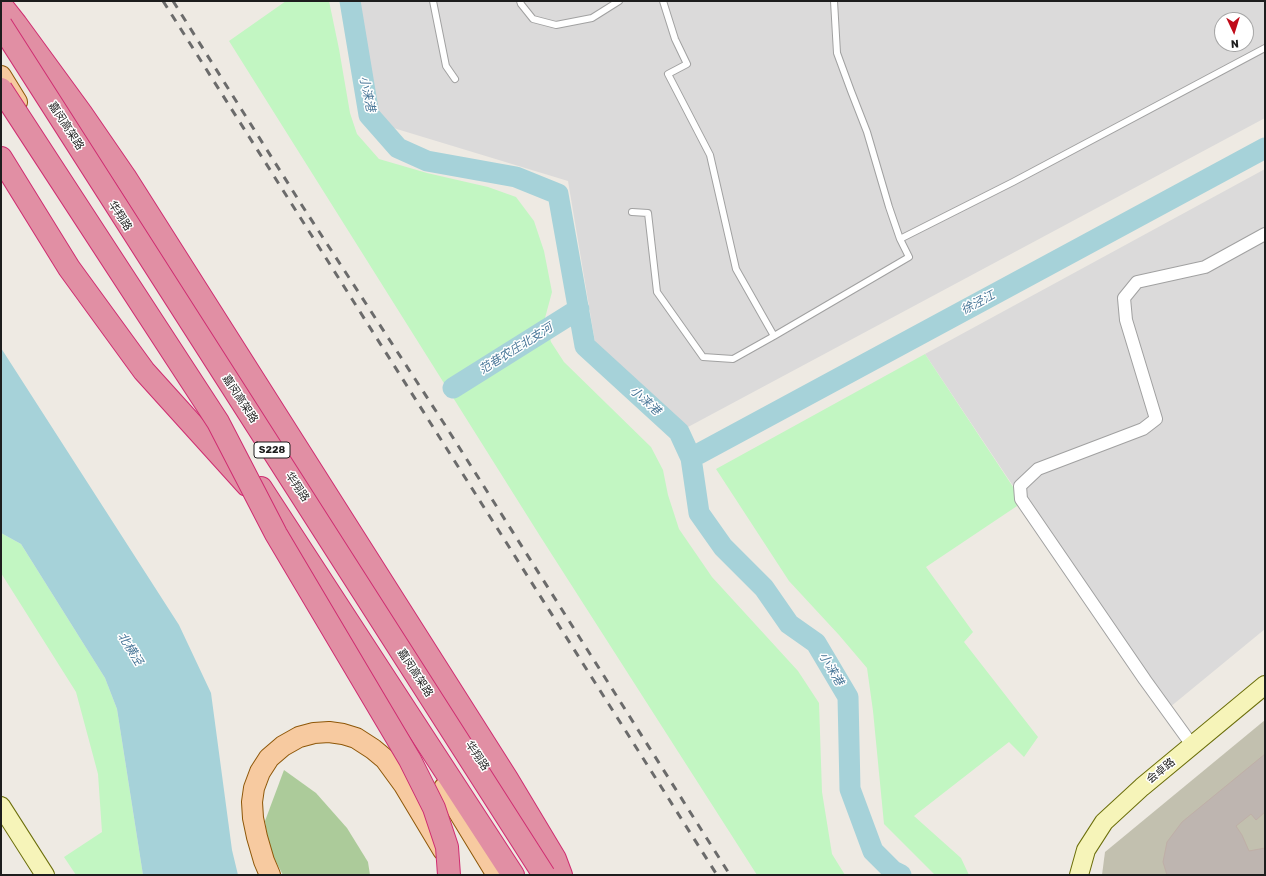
<!DOCTYPE html>
<html>
<head>
<meta charset="utf-8">
<style>
	body { margin:0 }
	#map { position:relative; width:1266px; height:876px; overflow:hidden; background:#eeeae3; font-family:Rubik,sans-serif }
	canvas { display:block }
	.frame { position:absolute; inset:0; border:2px solid #1d1d1d; pointer-events:none }
	.north { position:absolute; left:1214px; top:12px; width:40px; height:40px; box-sizing:border-box; background:#fff; border:1px solid #a5a5a5; border-radius:50%; rotate:176deg; font-size:11px; font-weight:700; line-height:16px; text-align:center; color:#1d1d1d }
	.north::after { content:''; display:block; margin:auto; width:14px; height:18px; background:#c00b19; clip-path:polygon(50% 0,100% 100%,50% 72%,0 100%) }
</style>
</head>
<body>
<div id="map">
<canvas width="1266" height="876"></canvas>
<div class="frame"></div>
<div class="north">N</div>
</div>
<script>
const ctx = document.querySelector('canvas').getContext('2d');
ctx.lineJoin = 'round';
function paint(path, color) { ctx.fillStyle = color; ctx.fill(path, 'evenodd'); }
const poly = rows => new Path2D(rows.map(r => 'M' + r).join(''));
function trace(path, color, width, dash) { ctx.strokeStyle = color; ctx.lineWidth = width; ctx.lineCap = dash ? 'butt' : 'round'; ctx.setLineDash(dash || []); ctx.stroke(path); }
function write(font, color, halo, rows, align = 'center') {
  ctx.font = font + ' Rubik,"Noto Sans SC",sans-serif'; ctx.lineWidth = 3; ctx.setLineDash([]); ctx.textBaseline = 'middle'; ctx.strokeStyle = halo; ctx.fillStyle = color; for (const [text, x, y, turn = 0] of rows) {
    ctx.save(); ctx.translate(x, y); ctx.rotate((+turn || 0) * Math.PI / 180); ctx.textAlign = isNaN(turn) ? turn : align; if (halo) ctx.strokeText(text, 0, 0); ctx.fillText(text, 0, 0); ctx.restore();
  }
}
paint(poly([
	[352,1,1265,1,1265,118,688,427,595,342,568,181,377,123],
	[1222,20,1246,20,1246,44,1222,44],
	[1265,169,1265,629,1164,712,925,354]
]), '#dbdada');
paint(poly([
	[1265,720,1265,875,1102,875,1105,852]
]), '#c2c0af');
paint(poly([
	[284,770,316,793,347,828,368,862,370,875,283,875,269,849,265,821]
]), '#accb9a');
paint(poly([
	[286,1,329,1,339,49,350,113,357,134,379,159,427,173,488,187,516,197,534,221,544,251,552,292,545,318,551,342,564,362,651,447,663,470,668,495,679,529,712,577,798,671,819,703,822,792,832,854,845,875,757,875,540,536,229,41],
	[925,354,1023,502,926,567,973,632,964,642,1038,737,1024,757,1009,742,914,816,961,858,969,875,935,875,884,824,873,711,867,668,839,635,789,581,716,469],
	[1,533,21,544,105,678,117,709,143,875,76,875,64,857,102,832,98,774,76,692,1,573]
]), '#c2f6c2');
paint(poly([
	[1,348,179,625,211,693,232,850,238,875,143,875,117,709,105,678,21,544,1,533]
]), '#a6d2d9');
trace(poly([
	[350,1,369,115,398,148,427,161,516,177,558,194,585,346,679,432,691,458,699,513,723,547,764,588,789,624,816,643,848,697,850,789,873,851,893,871,901,875],
	[453,388,579,309],
	[691,458,1265,148]
]), '#a6d2d9', 21);
const building = poly([
	[1265,754,1265,812,1256,820,1251,814,1236,826,1242,835,1249,851,1265,848,1265,875,1167,875,1163,862,1167,842,1182,822,1265,754]
]);
paint(building, '#beb5b0');
trace(building, '#bfafa7', 1);
const lane = poly([
	[433,1,446,66,455,79],
	[520,1,521,4,533,19,556,25,592,18,619,1],
	[632,212,648,213,657,292,703,357,733,359,774,336,736,269,710,155,668,74,687,64,675,39,663,1],
	[900,239,1013,182,1265,48],
	[774,336,909,257,900,239,889,207,867,132,851,91,837,53,834,1]
]);
const street = poly([
	[1192,745,1145,680,1021,499,1020,486,1038,469,1143,429,1156,419,1126,320,1124,298,1137,282,1205,267,1265,234]
]);
const secondary = poly([
	[1,806,45,875],
	[1079,875,1086,850,1104,822,1142,787,1265,685]
]);
const primary = poly([
	[1,76,17,102],
	[444,788,497,875],
	[270,875,264,861,257,837,253,818,252,802,254,788,260,772,269,758,283,746,299,737,314,733,329,732,343,734,356,738,373,749,385,759,404,785,443,850]
]);
const highway = poly([
	[1,5,16,24,81,113,125,177,507,779,555,859,561,875],
	[1,158,69,268,144,371,247,485],
	[261,488,513,875]
]);
trace(lane, '#a1a1a1', 8);
trace(street, '#a1a1a1', 14);
trace(secondary, '#6b6e0a', 20);
trace(primary, '#8e5708', 22);
trace(highway, '#cf2d71', 24);
trace(lane, '#fff', 6);
trace(street, '#fff', 12);
trace(secondary, '#f6f4b9', 18);
trace(primary, '#f7caa0', 20);
trace(highway, '#e18fa4', 22);
trace(poly([
	[163,1,717,875],
	[173,1,303,207,445,425,730,875]
]), '#6b6b6b', 3, [8, 8]);
const highwayBridge = poly([
	[1,25,544,875],
	[1,89,218,422,276,534,410,760,434,808,447,847,449,875]
]);
trace(highwayBridge, '#cf2d71', 24, []);
trace(highwayBridge, '#e18fa4', 22);
for (const [x, y, w] of [
	[272,450,36]
]) { const box = new Path2D(); box.roundRect(x - w / 2, y - 8, w, 16, 3); ctx.fillStyle = '#fff'; ctx.fill(box); trace(box, '#1d1d1d', 1); }
write('bold 10px', '#1d1d1d', null, [
	["S228",272,450]
]);
write('11px', '#1d1d1d', '#fff', [
	["嘉闵高架路",66,126,57],
	["华翔路",120,216,57],
	["嘉闵高架路",240,399,57],
	["华翔路",297,487,56],
	["嘉闵高架路",415,673,57],
	["华翔路",477,756,56],
	["会卓路",1161,771,-39]
]);
write('italic 12px', '#497798', '#fff', [
	["小涞港",367,94,78],
	["徐泾江",978,303,-28],
	["范巷农庄北支河",516,349,-32],
	["小涞港",645,401,42],
	["北横泾",130,649,58],
	["小涞港",831,669,59]
]);
</script>
</body>
</html>
